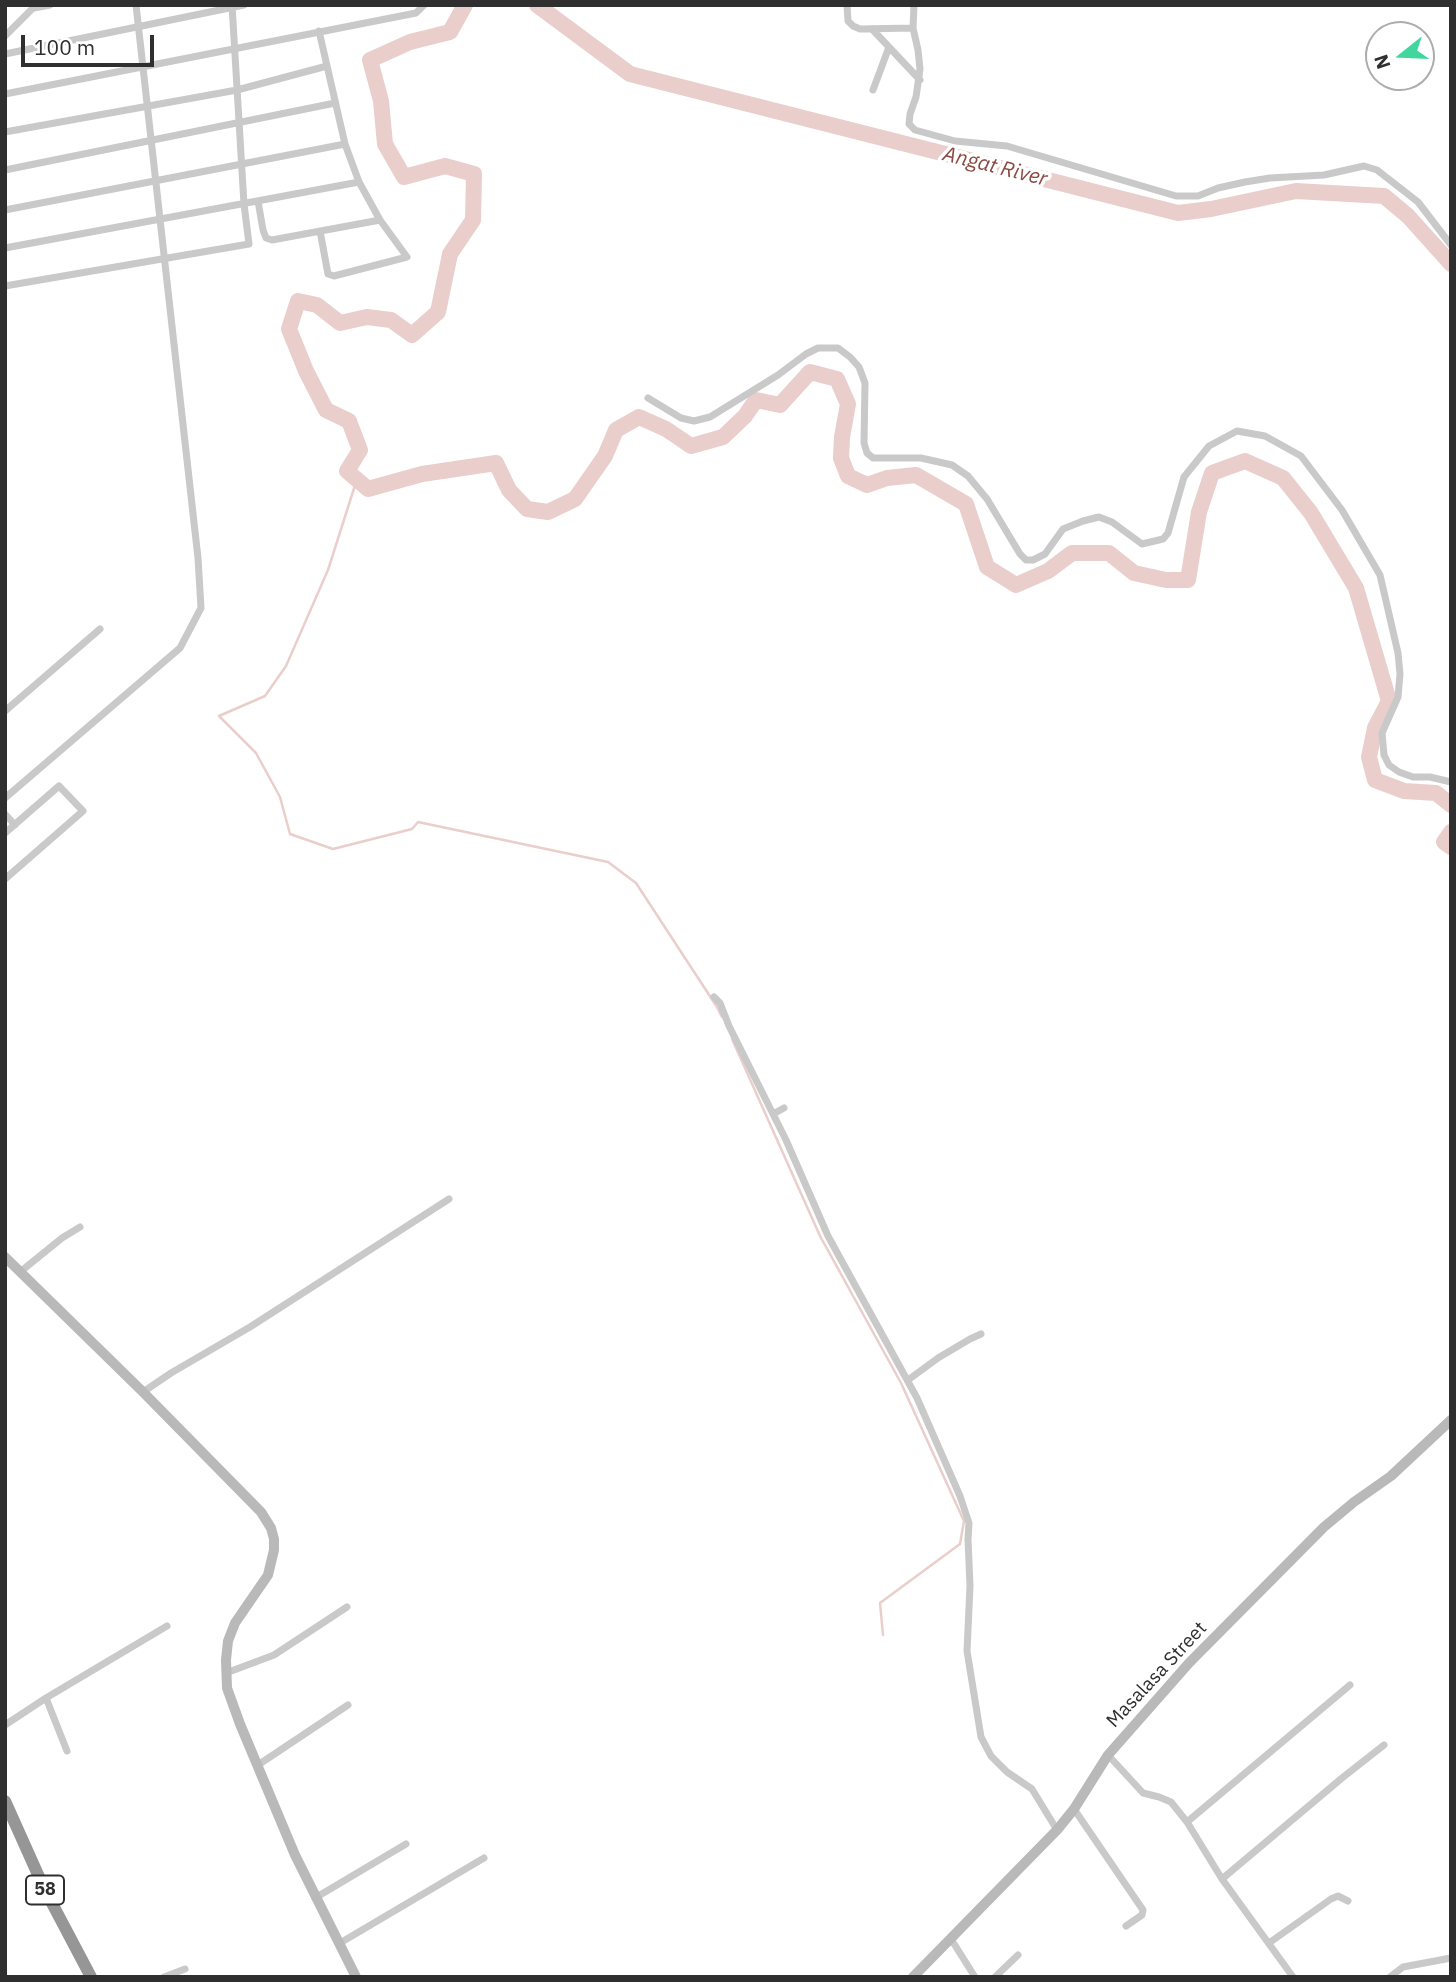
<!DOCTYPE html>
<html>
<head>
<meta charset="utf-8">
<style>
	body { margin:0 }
	#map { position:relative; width:1456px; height:1982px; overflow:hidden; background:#fff; font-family:"IBM Plex Sans",sans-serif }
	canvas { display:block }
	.frame { position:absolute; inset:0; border:7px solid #2f2f2f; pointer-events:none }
	.north { position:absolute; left:1365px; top:21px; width:70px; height:70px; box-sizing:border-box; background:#fff; border:2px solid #acacac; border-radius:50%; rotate:252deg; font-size:19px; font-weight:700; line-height:28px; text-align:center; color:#2f2f2f }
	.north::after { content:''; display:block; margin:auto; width:24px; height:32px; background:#3fd79d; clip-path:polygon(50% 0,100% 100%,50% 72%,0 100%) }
	.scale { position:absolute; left:21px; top:35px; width:133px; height:32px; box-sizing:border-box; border:4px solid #2f2f2f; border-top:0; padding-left:9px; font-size:21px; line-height:24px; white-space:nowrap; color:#2f2f2f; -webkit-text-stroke:5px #fff; paint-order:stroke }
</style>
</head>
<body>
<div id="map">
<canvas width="1456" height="1982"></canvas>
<div class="frame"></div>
<div class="north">N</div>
<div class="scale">100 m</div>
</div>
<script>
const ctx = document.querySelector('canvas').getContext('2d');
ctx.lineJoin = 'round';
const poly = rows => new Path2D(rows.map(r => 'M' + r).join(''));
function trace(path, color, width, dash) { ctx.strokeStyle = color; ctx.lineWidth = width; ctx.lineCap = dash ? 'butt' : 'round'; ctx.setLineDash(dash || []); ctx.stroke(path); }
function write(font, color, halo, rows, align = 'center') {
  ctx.font = font + ' "IBM Plex Sans",sans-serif'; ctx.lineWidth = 7; ctx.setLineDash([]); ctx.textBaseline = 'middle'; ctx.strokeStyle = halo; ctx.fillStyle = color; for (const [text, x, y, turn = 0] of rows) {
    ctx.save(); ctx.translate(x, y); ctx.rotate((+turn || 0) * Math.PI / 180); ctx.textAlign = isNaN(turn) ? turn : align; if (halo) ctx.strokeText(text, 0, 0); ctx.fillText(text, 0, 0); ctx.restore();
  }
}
trace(poly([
	[357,479,328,570,286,666,265,696,219,716,256,753,280,797,290,834,333,849,412,829,418,822,608,862,636,883,717,1007,722,1017],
	[732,1039,820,1236,901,1383,964,1521,960,1544,880,1603,883,1635]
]), '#e9cecb', 2.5);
trace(poly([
	[465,5,450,32,410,42,370,60,381,101,385,144,404,177,445,166,474,174,473,220,450,254,438,312,412,335,391,320,367,317,340,323,317,305,298,301,289,329,306,371,326,410,349,421,360,450,347,471,368,489,422,474,496,463,509,490,527,509,548,512,575,499,605,456,616,430,639,417,666,429,691,446,723,437,745,416,756,400,780,405,810,372,837,379,848,404,842,437,841,458,848,476,867,485,887,478,916,475,966,504,987,567,1016,585,1048,571,1072,553,1109,553,1134,573,1166,580,1188,580,1199,512,1212,473,1245,461,1283,478,1311,513,1356,588,1389,701,1375,728,1369,757,1375,780,1404,791,1436,793,1451,805],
	[537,5,630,74,1178,213,1211,209,1296,191,1384,196,1408,216,1451,264],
	[1451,832,1444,842,1451,847]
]), '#e9cecb', 16);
trace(poly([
	[847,5,848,21,853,26,860,29,913,28],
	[914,5,913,28,918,50,920,69,916,97,910,114,909,124,915,130,955,141,1007,146,1176,196,1198,196,1218,188,1245,182,1270,178,1324,175,1364,166,1377,170,1418,202,1451,245],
	[34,8,50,5],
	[872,29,920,80],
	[319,31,345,144,359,182,380,220,407,257,334,276,328,274,320,231],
	[5,36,36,5],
	[5,54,244,5],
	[873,90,889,47],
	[5,94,416,13,424,5],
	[5,132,237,90,327,66],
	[5,170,335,103],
	[258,201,263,230,266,238,272,240,380,220],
	[5,210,345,144],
	[5,248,359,182],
	[5,286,249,244,244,204,232,5],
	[648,398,681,418,694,421,710,417,778,375,806,354,818,348,838,348,850,357,859,367,865,383,864,443,867,453,873,458,921,458,952,465,968,476,987,499,1020,554,1026,560,1033,560,1045,554,1063,529,1083,521,1099,517,1112,522,1142,544,1163,539,1168,533,1184,477,1209,446,1237,431,1265,436,1301,456,1342,510,1380,575,1398,653,1400,674,1398,697,1382,733,1384,755,1389,765,1399,772,1413,777,1430,777,1451,782],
	[5,711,100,629],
	[5,798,180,648,201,608,198,558,136,5],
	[5,814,15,825],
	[5,833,59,786,83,811,5,879],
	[714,997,720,1003,729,1026,786,1140,828,1236,917,1398,960,1496,969,1523,968,1539,970,1586,967,1651,981,1737,991,1756,1007,1772,1032,1789,1057,1830],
	[773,1114,784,1108],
	[20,1272,62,1238,80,1227],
	[908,1380,938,1358,970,1339,981,1334],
	[143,1392,171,1373,250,1327,449,1199],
	[226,1673,274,1655,347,1607],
	[46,1698,67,1751],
	[5,1725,46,1698,167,1626],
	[1108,1755,1143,1793,1159,1797,1171,1802,1187,1822,1222,1879,1293,1977],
	[258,1765,348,1705],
	[1074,1809,1143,1910,1142,1915,1126,1926],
	[1187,1822,1350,1685],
	[1222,1879,1342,1778,1384,1745],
	[315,1898,406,1844],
	[951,1939,975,1977],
	[340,1943,484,1858],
	[1269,1943,1331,1899,1338,1896,1348,1901],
	[164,1977,185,1969],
	[995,1977,1018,1955],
	[1390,1977,1403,1967,1451,1958]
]), '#c9c9c9', 7);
trace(poly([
	[5,1257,143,1392,261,1512,271,1528,274,1539,274,1550,268,1575,235,1623,228,1641,226,1660,227,1688,240,1724,295,1855,356,1977],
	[913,1977,1057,1830,1074,1809,1108,1755,1189,1663,1324,1527,1354,1502,1391,1476,1451,1420]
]), '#b9b9b9', 10);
trace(poly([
	[5,1801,44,1888,91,1977]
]), '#969696', 12);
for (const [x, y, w] of [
	[45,1890,38]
]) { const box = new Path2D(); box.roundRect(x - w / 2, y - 14.5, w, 29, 5); ctx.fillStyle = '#fff'; ctx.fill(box); trace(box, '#2f2f2f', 2); }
write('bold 18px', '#2f2f2f', null, [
	["58",45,1890]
]);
write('19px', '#2f2f2f', '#fff', [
	["Masalasa Street",1157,1675,-47]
]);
write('italic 21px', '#8a4943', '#fff', [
	["Angat River",995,167,14]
]);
</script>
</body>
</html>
